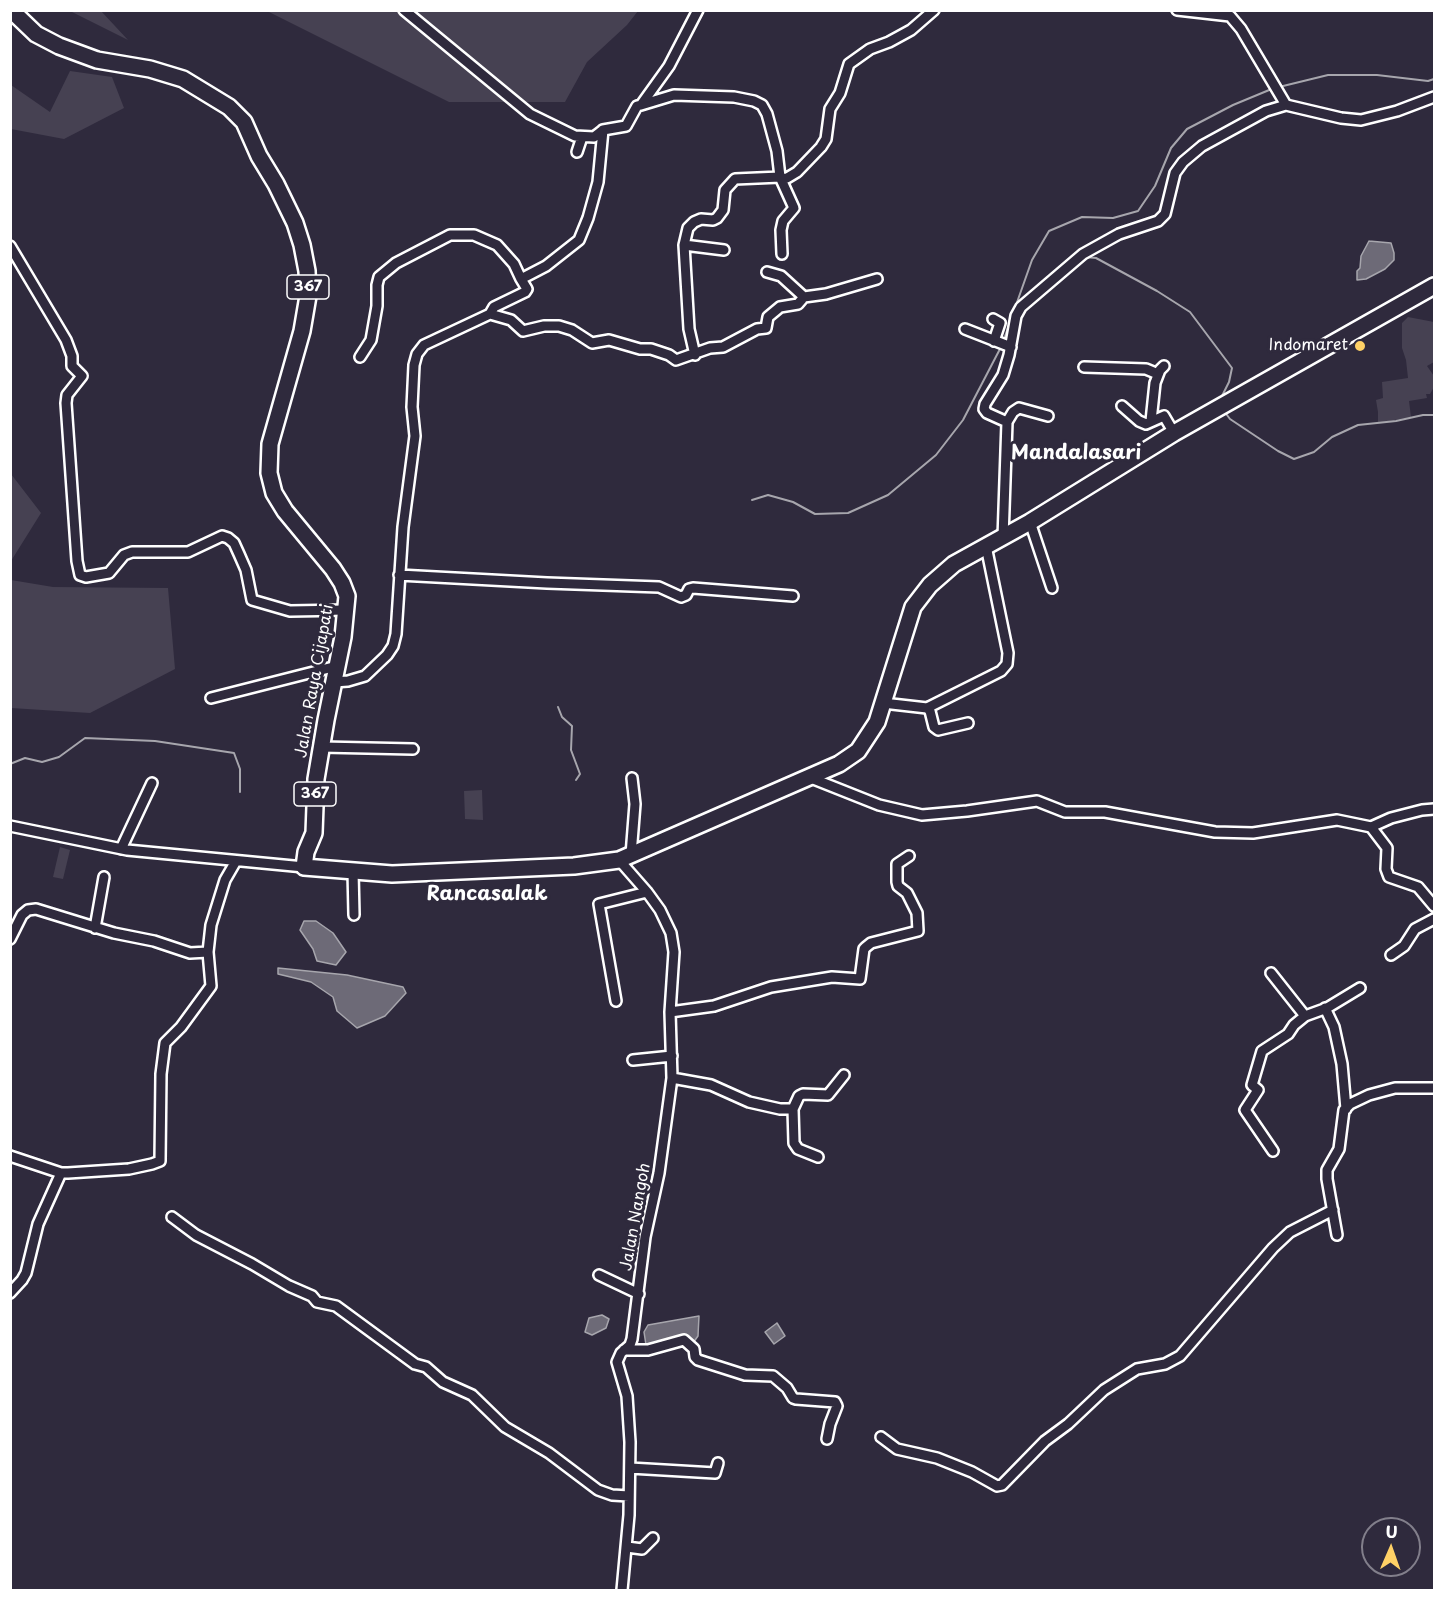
<!DOCTYPE html>
<html>
<head>
<meta charset="utf-8">
<style>
	body { margin:0 }
	#map { position:relative; width:1445px; height:1601px; overflow:hidden; background:#2f2a3d; font-family:"Playpen Sans",sans-serif }
	canvas { display:block }
	.frame { position:absolute; inset:0; border:12px solid #fff; pointer-events:none }
	.north { position:absolute; left:1361px; top:1517px; width:60px; height:60px; box-sizing:border-box; background:#2f2a3d; border:2px solid #827f8b; border-radius:50%; rotate:2deg; font-size:16px; font-weight:700; line-height:24px; text-align:center; color:#fff }
	.north::after { content:''; display:block; margin:auto; width:21px; height:27px; background:#ffd166; clip-path:polygon(50% 0,100% 100%,50% 72%,0 100%) }
</style>
</head>
<body>
<div id="map">
<canvas width="1445" height="1601"></canvas>
<div class="frame"></div>
<div class="north">U</div>
</div>
<script>
const ctx = document.querySelector('canvas').getContext('2d');
ctx.lineJoin = 'round';
function paint(path, color) { ctx.fillStyle = color; ctx.fill(path, 'evenodd'); }
const poly = rows => new Path2D(rows.map(r => 'M' + r).join(''));
function trace(path, color, width, dash) { ctx.strokeStyle = color; ctx.lineWidth = width; ctx.lineCap = dash ? 'butt' : 'round'; ctx.setLineDash(dash || []); ctx.stroke(path); }
function write(font, color, halo, rows, align = 'center') {
  ctx.font = font + ' "Playpen Sans",sans-serif'; ctx.lineWidth = 6; ctx.setLineDash([]); ctx.textBaseline = 'middle'; ctx.strokeStyle = halo; ctx.fillStyle = color; for (const [text, x, y, turn = 0] of rows) {
    ctx.save(); ctx.translate(x, y); ctx.rotate((+turn || 0) * Math.PI / 180); ctx.textAlign = isNaN(turn) ? turn : align; if (halo) ctx.strokeText(text, 0, 0); ctx.fillText(text, 0, 0); ctx.restore();
  }
}
paint(poly([
	[70,11,101,11,128,40],
	[267,11,638,11,627,25,587,62,565,102,449,102],
	[70,71,112,77,124,108,64,139,11,129,11,85,50,112],
	[1408,317,1434,322,1434,362,1427,366,1434,376,1434,387,1430,394,1426,394,1427,398,1409,401,1411,417,1378,423,1378,412,1376,400,1383,398,1382,382,1408,378,1406,360,1402,348,1402,323],
	[11,474,41,513,11,561],
	[11,580,53,587,168,588,175,669,90,713,11,708],
	[482,790,483,820,465,819,464,791],
	[60,847,70,850,63,879,53,877]
]), '#464152');
const water = poly([
	[1369,241,1391,243,1394,253,1394,260,1385,269,1366,279,1357,280,1357,271,1360,268,1361,256,1369,241],
	[304,921,316,921,333,933,346,952,336,965,317,961,313,949,300,930,304,921],
	[278,968,347,975,403,987,406,993,385,1016,357,1028,337,1011,333,997,311,982,278,974,278,968],
	[602,1315,609,1319,606,1328,592,1335,585,1332,589,1318,602,1315],
	[699,1316,698,1336,693,1343,646,1345,644,1332,648,1325,699,1316],
	[777,1323,785,1336,774,1344,765,1332,777,1323]
]);
paint(water, '#6d6a77');
trace(water, '#a7a6ad', 1.5);
trace(poly([
	[1279,87,1328,75,1377,75,1428,81,1434,79],
	[1085,257,1096,258,1157,291,1190,312,1232,368,1229,382,1221,398],
	[1015,308,1032,260,1049,231,1082,217,1113,218,1138,211,1155,186,1171,148,1187,129,1233,105,1274,88],
	[1003,342,1011,319],
	[1224,411,1230,419,1278,451,1294,459,1314,452,1332,437,1358,425,1396,421,1423,415,1434,415],
	[752,500,768,495,793,502,815,514,848,513,888,495,936,455,963,420,1001,347],
	[558,707,562,717,572,726,571,750,580,774,576,780],
	[10,764,25,758,42,762,59,757,85,738,155,741,234,753,240,769,240,792]
]), '#a7a6ad', 2);
const street = poly([
	[404,10,530,114,575,136,594,137,603,130],
	[1177,10,1230,16,1241,29,1286,105,1341,118,1361,120,1397,111,1434,97],
	[641,105,674,95,734,97,754,101,762,105,767,114,777,151,780,177,794,208,783,221,781,230,782,254],
	[577,152,582,137],
	[781,179,787,178,797,172,821,147,826,139,830,109,840,93,849,64,870,49,889,42,911,30,934,10],
	[684,245,724,250],
	[10,246,66,340,72,356,72,366,82,376,67,395,66,403,77,561,80,575,86,577,109,573,124,555,132,552,188,552,222,536,228,538,234,543,239,554,246,570,252,600,290,611,347,610],
	[767,272,781,276,804,297],
	[490,314,511,320,523,331,544,326,559,326,572,330,592,343,609,340,640,349,651,349,669,355,676,360,710,348,723,347,757,329,766,328,768,317,780,307,798,304,804,297,826,294,877,279],
	[993,319,1000,323,994,341],
	[965,329,1011,347],
	[695,355,689,329,684,245,688,228,694,222,701,219,713,220,717,218,723,210,725,190,735,179,780,177],
	[360,357,371,340,377,306,377,285,379,277,396,263,450,235,474,235,497,245,514,264,521,279],
	[1084,367,1146,369,1158,374],
	[1122,406,1139,421,1146,424,1164,416,1174,433],
	[1048,416,1019,408,1013,412,1007,422,987,413,984,409,985,404,1003,375,1009,355,1016,316,1021,307,1083,254,1119,234,1158,221,1165,214,1175,173,1183,162,1202,146,1266,111,1286,105],
	[1151,421,1155,383,1160,370,1164,366],
	[1030,522,1052,588],
	[1003,538,1007,422],
	[399,575,547,583,659,587,681,597,686,595,689,589,693,588,793,596],
	[334,682,348,681,365,676,387,655,393,646,396,634,403,527,415,436,412,407,414,365,417,354,424,345,490,314,494,307,525,292,527,289,521,279,546,266,579,240,588,218,598,182,603,130,626,126,637,106,641,105,669,66,698,10],
	[211,698,337,666],
	[883,703,927,708,930,711,934,727,938,730,968,723],
	[927,708,1001,671,1007,664,1008,653,986,546],
	[322,747,413,749],
	[811,778,879,805,922,815,967,811,1037,801,1065,812,1105,812,1215,832,1253,833,1337,820,1371,827,1391,818,1422,810,1434,809],
	[10,826,127,850,304,867],
	[1371,827,1387,848,1386,869,1389,877,1418,887,1434,906],
	[121,849,152,783],
	[631,855,635,804,632,778],
	[619,860,647,892,660,910,671,933,674,952,670,1012,672,1078,659,1173,645,1237,632,1339,630,1345,621,1353,617,1362,627,1396,630,1442,629,1515,622,1590],
	[353,871,354,915],
	[95,928,104,877],
	[10,939,22,915,28,910,36,909,114,933,154,941,190,953,208,952],
	[1391,955,1404,946,1415,929,1434,919],
	[1271,973,1305,1016,1327,1008,1360,988],
	[616,1001,599,904,647,892],
	[1325,1008,1334,1027,1342,1064,1346,1109],
	[670,1012,714,1006,771,987,832,977,860,979,864,949,866,947,871,943,918,931,917,913,907,893,898,886,897,882,897,864,909,856],
	[633,1060,672,1056],
	[672,1078,711,1085,749,1102,780,1109,793,1109,799,1096,803,1094,828,1095,844,1075],
	[793,1109,794,1143,798,1149,818,1157],
	[1273,1151,1245,1110,1258,1090,1252,1085,1262,1051,1288,1034,1294,1025,1305,1016],
	[10,1156,61,1173,68,1173,129,1169,152,1164,160,1161,161,1074,165,1043,181,1027,211,986,208,952,211,925,225,880,236,861],
	[172,1217,196,1235,252,1264,289,1286,312,1296,317,1302,336,1306,415,1364,426,1367,443,1382,472,1395,505,1427,549,1453,598,1490,612,1495,629,1496],
	[1337,1235,1327,1179,1327,1170,1339,1149,1344,1110,1350,1104,1369,1095,1395,1088,1434,1088],
	[599,1275,639,1294],
	[10,1293,22,1280,26,1273,38,1224,61,1173],
	[624,1350,648,1350,684,1340,694,1349,695,1357,698,1360,745,1375,773,1376,787,1388,793,1398,796,1399,835,1402,837,1406,830,1424,827,1439],
	[881,1437,897,1449,937,1458,972,1472,997,1486,1002,1485,1045,1441,1068,1424,1104,1390,1137,1369,1165,1364,1180,1356,1273,1248,1290,1232,1333,1210],
	[630,1468,715,1473,718,1463],
	[627,1547,642,1549,653,1538]
]);
const primary = poly([
	[11,10,36,34,59,46,97,60,150,69,183,79,229,107,244,122,259,156,276,184,295,223,302,245,307,271,308,296,302,331,270,444,269,473,274,493,285,511,333,569,342,583,347,596,343,637,326,720,316,779,314,833,306,852,304,867,392,874,574,866,619,860,839,764,858,751,877,722,913,607,930,585,954,564,1030,522,1174,433,1434,286]
]);
trace(street, '#fff', 14);
trace(primary, '#fff', 20);
trace(street, '#2f2a3d', 9);
trace(primary, '#2f2a3d', 15);
for (const [x, y, r, color] of [
	[1360,346,6,"#ffd166"]
]) { const dot = new Path2D(); dot.arc(x, y, r, 0, 2 * Math.PI); ctx.fillStyle = color; ctx.fill(dot); trace(dot, '#2f2a3d', 2); }
for (const [x, y, w] of [
	[308,287,42],
	[315,794,42]
]) { const box = new Path2D(); box.roundRect(x - w / 2, y - 12, w, 24, 4.5); ctx.fillStyle = '#2f2a3d'; ctx.fill(box); trace(box, '#fff', 1.5); }
write('bold 15px', '#fff', null, [
	["367",308,287],
	["367",315,794]
]);
write('16px', '#fff', '#2f2a3d', [
	["Indomaret",1348,346]
], 'right');
write('16px', '#fff', '#2f2a3d', [
	["Jalan Raya Cijapati",315,681,-80],
	["Jalan Nangoh",636,1217,-80]
]);
write('bold 20px', '#fff', '#2f2a3d', [
	["Mandalasari",1076,453],
	["Rancasalak",487,894]
]);
</script>
</body>
</html>
